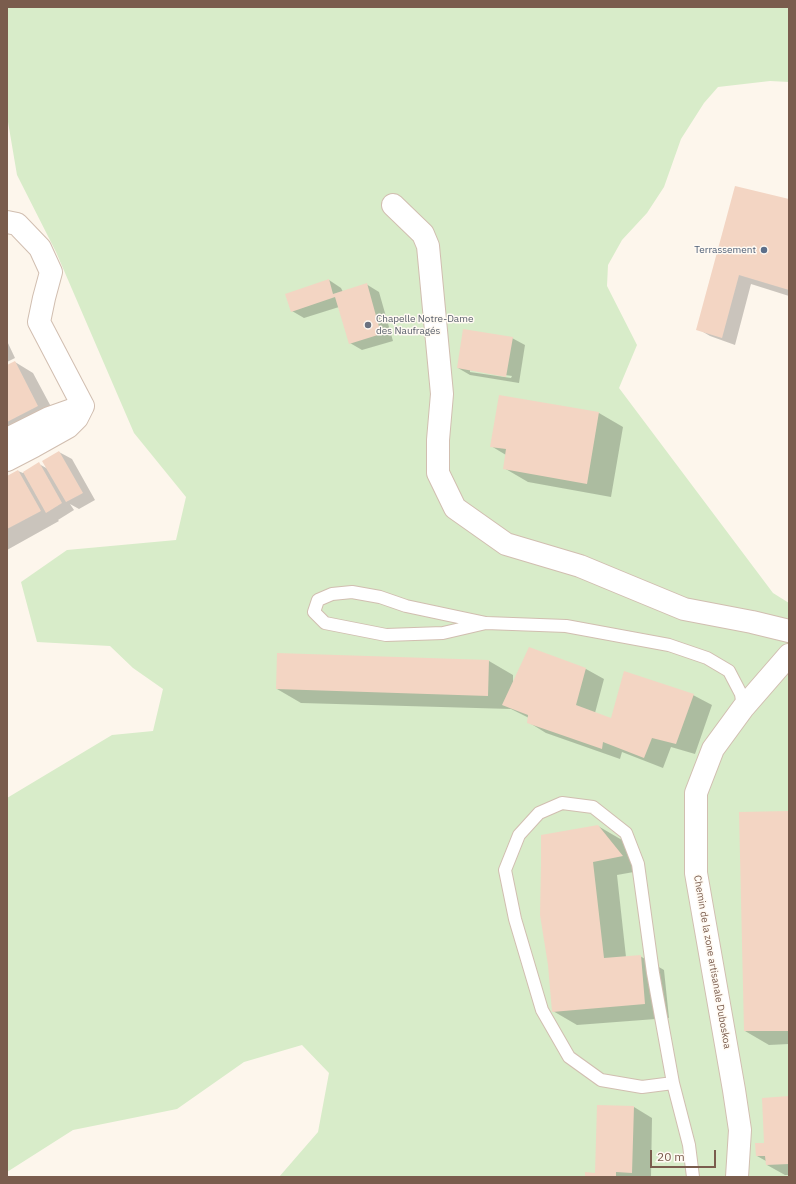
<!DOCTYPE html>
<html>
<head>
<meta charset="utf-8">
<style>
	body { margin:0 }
	#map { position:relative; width:796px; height:1184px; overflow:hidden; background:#fdf6ec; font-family:"IBM Plex Sans",sans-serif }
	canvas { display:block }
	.frame { position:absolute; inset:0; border:8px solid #7a5c4d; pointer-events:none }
	.scale { position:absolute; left:650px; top:1150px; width:66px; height:18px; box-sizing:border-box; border:2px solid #7a5c4d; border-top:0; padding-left:5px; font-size:12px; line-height:14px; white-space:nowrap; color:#7a5c4d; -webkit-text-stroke:3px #fffaf3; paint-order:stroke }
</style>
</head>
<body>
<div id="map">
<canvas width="796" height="1184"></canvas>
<div class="frame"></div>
<div class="scale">20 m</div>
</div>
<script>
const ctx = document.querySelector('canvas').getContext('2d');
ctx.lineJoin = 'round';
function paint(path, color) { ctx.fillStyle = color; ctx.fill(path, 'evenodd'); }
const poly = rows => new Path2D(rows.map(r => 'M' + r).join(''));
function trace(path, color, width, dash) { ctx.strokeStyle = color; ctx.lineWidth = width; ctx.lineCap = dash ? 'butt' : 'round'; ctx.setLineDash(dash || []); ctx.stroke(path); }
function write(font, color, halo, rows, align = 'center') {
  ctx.font = font + ' "IBM Plex Sans",sans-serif'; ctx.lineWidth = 3; ctx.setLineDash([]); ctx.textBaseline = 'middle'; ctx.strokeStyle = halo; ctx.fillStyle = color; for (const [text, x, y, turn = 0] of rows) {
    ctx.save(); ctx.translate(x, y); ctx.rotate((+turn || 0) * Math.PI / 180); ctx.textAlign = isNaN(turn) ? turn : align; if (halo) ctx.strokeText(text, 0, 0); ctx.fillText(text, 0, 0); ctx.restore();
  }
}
paint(poly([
	[7,7,789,7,789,82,770,81,718,87,704,103,681,139,664,187,647,213,622,240,608,265,607,286,637,345,619,388,773,593,789,603,789,1177,279,1177,318,1132,329,1073,302,1045,244,1062,177,1109,73,1130,7,1172,7,798,112,735,153,731,163,689,133,668,110,646,37,642,21,582,67,550,176,540,186,497,134,433,56,252,17,175,7,116]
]), '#d8ecc9');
paint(poly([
	[789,200,789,296,751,284,735,345,710,336,698,329],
	[329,280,341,288,343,292,366,284,379,292,393,341,362,350,350,343,339,307,304,318,292,311],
	[512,338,525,345,519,383,470,375,458,368],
	[470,370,512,376,511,378,470,372],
	[7,341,15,358,7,362],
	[15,362,33,373,56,416,7,442,7,366],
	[599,413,623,427,611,497,528,482,504,468,506,455,491,446],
	[59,452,72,459,95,500,79,509,70,504,74,510,58,520,59,521,7,550,7,477,18,471,23,473,39,464,48,469],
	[278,654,489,661,513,675,513,685,586,669,604,679,595,713,611,720,693,695,712,705,695,754,671,747,663,768,622,752,620,759,546,733,528,722,529,718,511,709,301,703,277,689],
	[789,812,789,1044,769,1045,745,1031],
	[598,826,622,840,645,870,617,875,626,957,640,956,664,970,669,1018,577,1025,553,1011],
	[789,1097,789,1175,785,1175,767,1165,766,1161,757,1156,765,1143],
	[634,1107,652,1118,651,1177,586,1177,596,1174]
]), '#0003');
paint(poly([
	[735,186,789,199,789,290,739,275,722,338,696,330],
	[329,279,333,294,367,283,381,334,349,344,335,297,291,312,285,294],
	[463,329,513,337,506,377,457,368],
	[15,361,38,406,7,422,7,365],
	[499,395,599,412,587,484,503,469,506,449,490,447],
	[59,451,83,493,66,502,42,461],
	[39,462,62,503,46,513,23,472],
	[18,470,41,511,7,529,7,476],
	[529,647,586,668,576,705,611,718,624,671,694,694,676,744,652,738,644,758,603,742,602,749,527,723,528,715,502,705],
	[277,653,489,660,488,696,276,689],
	[789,811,789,1031,744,1031,739,812],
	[598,825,623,856,593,862,604,958,641,955,645,1004,552,1012,548,965,540,915,541,865,541,835],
	[789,1096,789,1164,766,1165,765,1156,756,1156,755,1143,764,1143,762,1098],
	[597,1105,634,1106,632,1173,616,1172,616,1177,585,1177,585,1172,595,1173]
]), '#f3d5c3');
const service = poly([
	[486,623,406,606,380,597,352,592,332,594,318,600,314,612,325,623,386,635,443,633,486,623,566,626,669,645,707,658,729,671,741,694,743,708],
	[673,1083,642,1087,601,1080,569,1057,542,1010,515,919,505,870,519,835,539,813,562,803,593,807,626,833,638,864,653,973,673,1083,689,1145,693,1177]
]);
const minor = poly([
	[393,205,423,234,428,246,442,394,438,440,438,473,455,508,506,544,580,566,621,583,684,609,752,622,789,631],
	[7,222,17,224,40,248,51,272,44,298,39,322,83,406,77,418,68,427,34,446,7,460],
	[7,439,49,418,83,406],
	[737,1177,740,1130,734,1090,696,873,696,793,713,749,743,708,789,655]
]);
trace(service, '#d1beb0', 14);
trace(minor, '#d1beb0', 24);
trace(service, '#fff', 12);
trace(minor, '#fff', 22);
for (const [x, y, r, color] of [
	[764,250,4,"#5c6f8a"],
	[368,325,4,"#6b7280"]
]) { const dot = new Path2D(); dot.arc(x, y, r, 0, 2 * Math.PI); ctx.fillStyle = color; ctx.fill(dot); trace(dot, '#fffaf3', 1.5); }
write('10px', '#4e5e75', '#fffaf3', [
	["Terrassement",756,250]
], 'right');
write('10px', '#5b616d', '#fffaf3', [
	["Chapelle Notre-Dame",376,319],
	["des Naufragés",376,331]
], 'left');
write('10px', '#7a5c4d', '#fffaf3', [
	["Chemin de la zone artisanale Duboskoa",712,962,80]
]);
</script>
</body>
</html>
